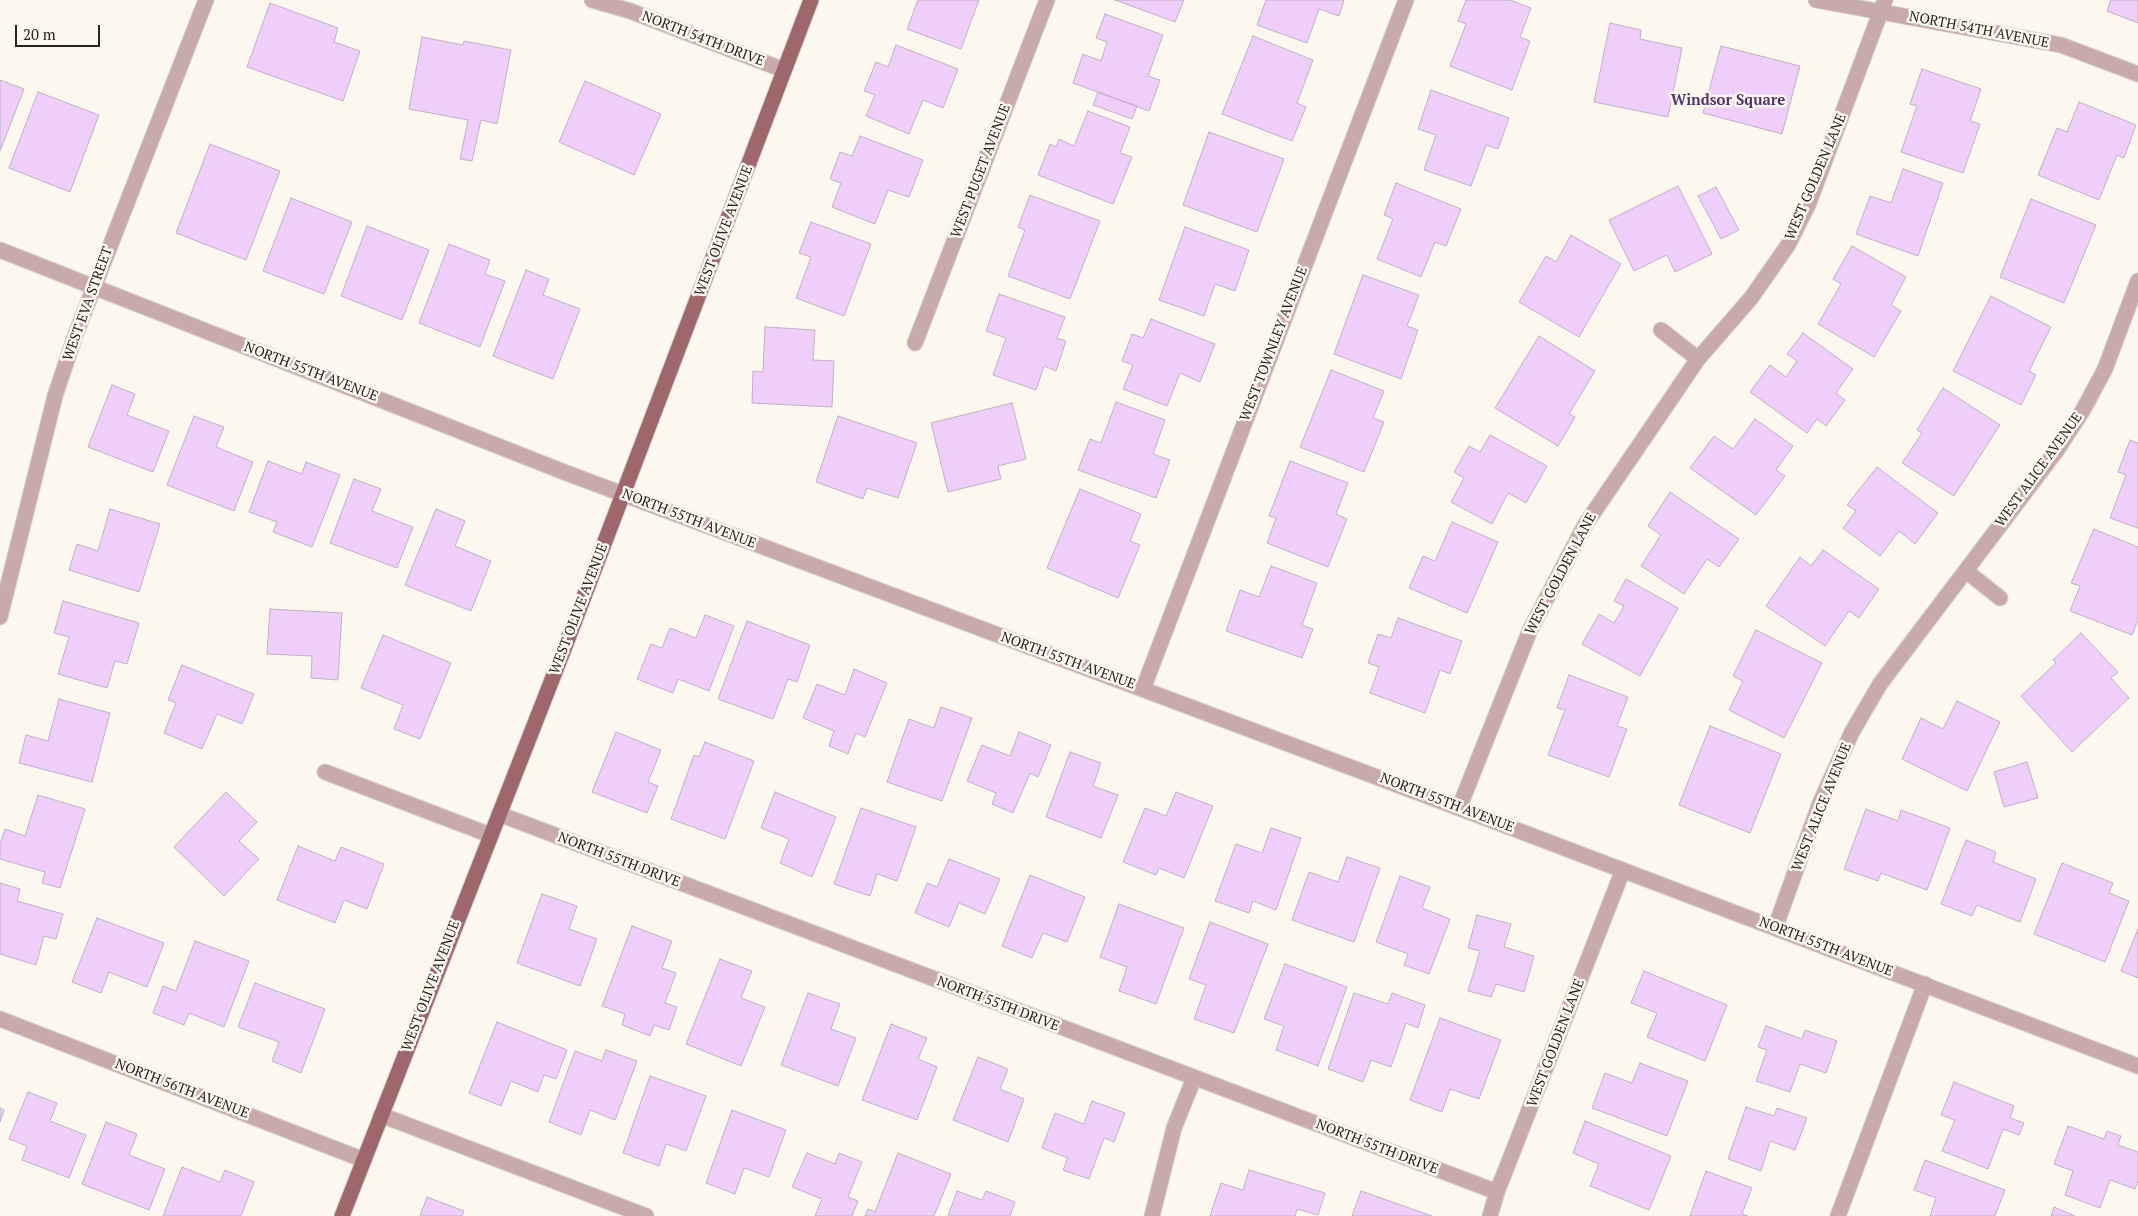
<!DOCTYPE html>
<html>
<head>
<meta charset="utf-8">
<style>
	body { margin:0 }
	#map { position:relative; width:2138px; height:1216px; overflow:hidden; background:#fdf8ef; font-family:"PT Serif",serif }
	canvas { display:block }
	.scale { position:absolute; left:15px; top:25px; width:85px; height:22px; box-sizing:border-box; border:2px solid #2a251c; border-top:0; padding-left:6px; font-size:15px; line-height:18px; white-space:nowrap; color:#2a251c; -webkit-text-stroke:4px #fdf8ef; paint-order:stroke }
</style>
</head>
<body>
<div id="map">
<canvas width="2138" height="1216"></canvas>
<div class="scale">20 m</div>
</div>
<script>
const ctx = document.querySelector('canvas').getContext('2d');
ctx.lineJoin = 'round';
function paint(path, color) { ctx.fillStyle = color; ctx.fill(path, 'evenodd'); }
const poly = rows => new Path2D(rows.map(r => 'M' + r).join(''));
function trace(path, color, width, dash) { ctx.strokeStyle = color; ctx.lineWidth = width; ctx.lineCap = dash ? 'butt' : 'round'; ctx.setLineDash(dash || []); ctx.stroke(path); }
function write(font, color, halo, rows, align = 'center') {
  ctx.font = font + ' "PT Serif",serif'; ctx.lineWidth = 5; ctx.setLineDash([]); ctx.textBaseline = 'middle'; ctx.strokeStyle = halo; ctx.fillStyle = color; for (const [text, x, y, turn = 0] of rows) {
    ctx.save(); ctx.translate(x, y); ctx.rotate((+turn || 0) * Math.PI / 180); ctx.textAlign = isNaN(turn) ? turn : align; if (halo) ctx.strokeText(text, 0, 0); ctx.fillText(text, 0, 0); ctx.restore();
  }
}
const building = poly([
	[918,0,979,0,961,49,907,29,918,0],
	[1115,0,1184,0,1175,22,1115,0],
	[1266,0,1344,0,1339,16,1319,9,1307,43,1257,25,1266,0],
	[1466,0,1510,0,1531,8,1520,37,1530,41,1512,90,1450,66,1466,24,1458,21,1466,0],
	[2111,0,2138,0,2138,23,2107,11,2111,0],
	[270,3,338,28,334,42,360,51,343,101,247,67,270,3],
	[1105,14,1163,35,1148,76,1160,80,1149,111,1073,83,1083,54,1101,61,1107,42,1096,38,1105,14],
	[1610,23,1641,30,1640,39,1682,48,1668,117,1594,102,1610,23],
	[1253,36,1313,60,1297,103,1306,107,1292,141,1222,114,1253,36],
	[422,37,463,45,464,41,511,50,497,124,481,120,472,161,460,159,468,120,409,109,422,37],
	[896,45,958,69,943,108,923,100,909,134,866,116,875,95,864,91,876,62,888,67,896,45],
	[1721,46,1800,66,1782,134,1703,113,1721,46],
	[1922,69,1981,89,1970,121,1980,124,1963,173,1901,152,1917,106,1910,104,1922,69],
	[0,80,24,89,0,151,0,80],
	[585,81,661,114,634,175,559,142,585,81],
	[1431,90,1509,118,1498,149,1486,145,1471,186,1424,170,1436,135,1418,129,1431,90],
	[38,92,99,115,70,192,9,168,38,92],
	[1098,92,1137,106,1132,119,1093,105,1098,92],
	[2079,102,2136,125,2124,158,2117,155,2099,200,2038,175,2057,128,2067,132,2079,102],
	[1088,111,1130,127,1120,153,1132,157,1113,204,1038,175,1050,144,1056,147,1059,139,1074,146,1088,111],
	[1209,132,1284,159,1257,232,1183,205,1209,132],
	[860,136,923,160,909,197,888,190,875,224,832,207,841,183,830,179,840,152,852,156,860,136],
	[210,144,280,171,246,260,176,233,210,144],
	[1903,169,1943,183,1918,256,1856,234,1870,196,1891,203,1903,169],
	[1396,183,1461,209,1446,246,1435,242,1421,277,1377,259,1393,219,1384,215,1396,183],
	[1678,186,1712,254,1675,272,1667,255,1634,271,1609,220,1678,186],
	[1716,187,1739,230,1721,239,1698,196,1716,187],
	[1030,195,1100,221,1070,299,1008,276,1025,230,1018,227,1030,195],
	[291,198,352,222,324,294,263,271,291,198],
	[2031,199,2096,225,2064,303,2000,277,2031,199],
	[811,222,871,244,844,316,796,298,811,257,799,253,811,222],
	[367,226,429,250,402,320,341,296,367,226],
	[1185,227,1249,250,1235,291,1215,284,1204,316,1159,300,1185,227],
	[1571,235,1621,264,1579,337,1519,302,1546,256,1556,262,1571,235],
	[449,244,490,260,485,274,505,281,480,347,419,323,449,244],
	[1852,246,1906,277,1891,305,1901,311,1874,357,1818,324,1841,284,1833,279,1852,246],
	[526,270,549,279,543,295,580,309,553,379,493,356,526,270],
	[1363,275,1419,295,1407,326,1418,330,1401,379,1334,354,1363,275],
	[999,294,1065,317,1057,338,1066,341,1056,371,1044,366,1036,390,993,375,1006,338,986,331,999,294],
	[1991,296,2051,327,2029,371,2036,375,2021,405,1953,371,1991,296],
	[1151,319,1215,344,1200,382,1180,373,1167,406,1123,389,1133,365,1122,361,1132,334,1143,338,1151,319],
	[765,327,815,330,813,360,834,361,832,407,752,403,753,371,763,372,765,327],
	[1803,333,1853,369,1836,393,1845,400,1826,426,1817,419,1807,433,1750,392,1770,365,1786,377,1797,361,1787,354,1803,333],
	[1539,336,1595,371,1569,414,1575,417,1558,446,1495,408,1539,336],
	[1331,370,1384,391,1373,418,1384,422,1364,472,1300,447,1331,370],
	[112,385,135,394,127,415,169,431,153,472,88,447,112,385],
	[1943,388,2000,425,1954,496,1902,463,1922,433,1917,430,1943,388],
	[1116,402,1165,420,1153,454,1170,460,1156,498,1078,470,1090,439,1101,443,1116,402],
	[1012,403,1026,459,998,466,1001,479,948,492,931,423,1012,403],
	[194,416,224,427,216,447,253,462,234,511,167,485,194,416],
	[838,416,917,443,898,498,867,488,863,499,816,482,838,416],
	[1755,419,1793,446,1776,470,1785,476,1756,515,1690,468,1714,436,1733,449,1755,419],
	[1490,435,1547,466,1526,503,1508,493,1492,524,1451,502,1464,478,1454,472,1469,446,1480,452,1490,435],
	[2130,440,2138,443,2138,528,2110,518,2126,475,2118,472,2130,440],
	[268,461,302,474,306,462,340,475,312,547,273,532,277,522,249,512,268,461],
	[1290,461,1348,483,1336,514,1347,519,1328,567,1267,543,1276,518,1269,516,1290,461],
	[1877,467,1938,513,1915,544,1899,531,1880,556,1843,528,1856,511,1847,505,1877,467],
	[354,479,381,489,372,511,413,527,397,568,330,543,354,479],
	[1080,489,1141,514,1130,541,1140,545,1118,598,1047,568,1080,489],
	[1670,492,1739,539,1719,567,1707,559,1684,594,1641,566,1661,535,1648,526,1670,492],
	[110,509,160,524,139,592,69,570,77,544,98,551,110,509],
	[436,509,465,521,455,546,491,561,471,611,405,585,436,509],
	[1452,522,1498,542,1467,613,1409,588,1423,556,1435,561,1452,522],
	[2094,529,2138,547,2138,620,2132,635,2070,611,2080,586,2071,583,2094,529],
	[1823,550,1879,589,1859,618,1849,611,1825,646,1766,606,1800,557,1811,566,1823,550],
	[1271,566,1317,583,1302,625,1313,629,1302,658,1226,631,1240,590,1259,597,1271,566],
	[1626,579,1678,608,1640,676,1582,644,1599,614,1614,623,1624,606,1614,601,1626,579],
	[63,601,139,623,127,664,115,661,107,688,58,674,69,637,54,633,63,601],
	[270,609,342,613,338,680,311,678,312,656,267,654,270,609],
	[705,615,734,626,709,691,678,679,673,693,637,679,651,644,662,648,670,628,696,638,705,615],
	[1398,618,1462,641,1450,674,1440,670,1425,713,1370,693,1379,667,1368,663,1378,634,1391,638,1398,618],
	[747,621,810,645,797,682,788,679,773,719,718,699,747,621],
	[1756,630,1822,663,1784,738,1729,710,1743,681,1733,676,1756,630],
	[2081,633,2118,672,2111,678,2129,698,2072,752,2021,696,2056,663,2053,660,2081,633],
	[383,635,451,663,420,739,394,729,403,705,361,688,383,635],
	[182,665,254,694,242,724,217,714,202,749,164,733,176,703,168,700,182,665],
	[854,669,887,683,865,737,856,733,848,754,829,746,834,731,803,718,817,684,845,695,854,669],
	[1569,675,1628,697,1617,726,1627,729,1609,777,1548,755,1565,710,1557,708,1569,675],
	[59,699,110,713,92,782,19,763,26,735,48,741,59,699],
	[1957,701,2000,722,1967,791,1902,759,1921,718,1943,729,1957,701],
	[941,707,972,718,942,801,887,782,909,719,934,728,941,707],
	[1710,726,1781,754,1750,833,1679,805,1710,726],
	[616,732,661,750,648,782,658,786,647,813,592,792,616,732],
	[1019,732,1051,745,1038,777,1030,773,1013,813,992,804,996,793,967,781,982,745,1010,756,1019,732],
	[705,742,754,761,725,839,671,819,694,755,699,757,705,742],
	[1070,752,1101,763,1093,786,1118,795,1101,838,1046,817,1070,752],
	[2027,762,2038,798,2004,807,1994,772,2027,762],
	[226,792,257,822,239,841,259,859,224,896,174,847,226,792],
	[775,792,836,817,812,877,780,863,789,839,761,828,775,792],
	[1176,792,1213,806,1184,878,1159,868,1156,875,1123,862,1145,808,1166,816,1176,792],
	[38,795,85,809,60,888,42,883,45,872,0,859,0,844,5,829,25,836,38,795],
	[861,808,916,827,897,881,877,874,870,896,834,884,861,808],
	[1866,809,1898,821,1901,810,1950,828,1927,890,1881,873,1878,881,1844,869,1866,809],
	[1271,828,1301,838,1276,910,1253,901,1249,913,1215,901,1236,844,1262,853,1271,828],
	[1966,840,1996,852,1993,862,2036,879,2020,922,1977,905,1972,916,1941,904,1966,840],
	[298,846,335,861,341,847,384,864,367,909,344,900,335,923,277,900,298,846],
	[1347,857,1380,868,1354,942,1292,920,1309,872,1338,882,1347,857],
	[949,859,1000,879,985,914,959,903,949,927,915,913,927,883,937,887,949,859],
	[2062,863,2113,883,2109,893,2129,901,2105,962,2034,934,2062,863],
	[1030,875,1085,897,1067,942,1043,933,1032,958,1002,946,1030,875],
	[1400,876,1430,887,1422,908,1450,919,1429,974,1404,965,1408,954,1376,942,1400,876],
	[0,883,20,889,17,901,63,914,56,939,44,936,36,965,0,954,0,883],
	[542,894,577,906,569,929,597,939,580,986,517,963,542,894],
	[1119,904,1184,928,1156,1004,1119,991,1127,967,1100,957,1119,904],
	[1477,915,1511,924,1504,947,1534,956,1524,992,1496,984,1491,997,1468,991,1480,951,1468,948,1477,915],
	[97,918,164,943,147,987,109,972,101,993,72,982,97,918],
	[1210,922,1268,944,1234,1033,1194,1019,1206,985,1189,979,1210,922],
	[632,926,672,941,662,968,676,973,665,1003,677,1007,669,1030,654,1025,650,1036,622,1025,625,1014,602,1006,632,926],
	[2138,929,2138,978,2121,971,2138,929],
	[195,941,249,961,224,1027,189,1013,184,1025,153,1013,163,986,176,991,195,941],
	[720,959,752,971,741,998,765,1007,741,1066,686,1044,720,959],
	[1285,964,1347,987,1318,1066,1276,1050,1284,1026,1264,1019,1285,964],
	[1644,971,1727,1005,1705,1061,1647,1037,1657,1013,1631,1003,1644,971],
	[255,983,325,1009,301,1073,272,1061,279,1042,238,1027,255,983],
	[808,993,840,1004,831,1029,856,1038,838,1086,781,1065,808,993],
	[1354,993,1388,1004,1392,993,1425,1005,1418,1028,1406,1023,1391,1067,1371,1060,1363,1082,1328,1069,1354,993],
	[1440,1018,1501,1040,1479,1099,1450,1089,1442,1112,1410,1100,1440,1018],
	[497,1022,567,1050,556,1079,544,1075,538,1092,511,1081,501,1106,469,1093,497,1022],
	[891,1024,927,1038,918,1059,937,1067,917,1120,862,1100,891,1024],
	[1766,1026,1802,1039,1805,1030,1837,1041,1826,1073,1800,1064,1790,1092,1756,1081,1767,1050,1758,1047,1766,1026],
	[606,1050,637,1061,615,1120,590,1110,581,1135,549,1122,575,1051,602,1061,606,1050],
	[978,1057,1008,1069,1000,1089,1024,1099,1008,1142,953,1120,978,1057],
	[1640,1063,1688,1081,1667,1136,1592,1108,1605,1073,1632,1083,1640,1063],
	[650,1076,706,1096,686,1151,666,1144,659,1166,623,1153,650,1076],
	[1954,1082,2014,1106,2010,1118,2024,1123,2019,1135,2003,1129,1988,1169,1942,1151,1955,1120,1941,1115,1954,1082],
	[28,1092,57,1103,50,1121,86,1135,69,1178,22,1160,27,1146,9,1139,28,1092],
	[1092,1101,1125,1113,1114,1142,1104,1138,1089,1179,1063,1170,1068,1158,1042,1148,1055,1113,1084,1124,1092,1101],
	[1746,1107,1774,1116,1777,1108,1807,1118,1795,1150,1770,1141,1761,1171,1728,1159,1746,1107],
	[0,1108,4,1110,0,1122,0,1108],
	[732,1110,786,1130,769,1177,744,1168,735,1194,706,1183,732,1110],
	[1585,1121,1671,1156,1649,1210,1590,1186,1599,1164,1573,1153,1585,1121],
	[106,1122,137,1134,129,1155,165,1169,149,1210,82,1184,106,1122],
	[2068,1126,2104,1139,2107,1131,2121,1136,2118,1145,2138,1152,2138,1181,2135,1189,2110,1180,2100,1208,2065,1195,2073,1171,2054,1164,2068,1126],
	[807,1153,835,1164,839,1153,862,1162,848,1197,858,1201,852,1216,815,1216,822,1199,792,1187,807,1153],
	[898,1153,951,1174,934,1216,865,1216,868,1209,875,1212,898,1153],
	[1925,1160,2005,1190,1995,1216,1930,1216,1936,1198,1914,1190,1925,1160],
	[182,1167,220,1182,225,1170,254,1182,241,1216,163,1216,182,1167],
	[1249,1170,1325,1193,1318,1215,1297,1209,1295,1216,1210,1216,1221,1183,1243,1190,1249,1170],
	[1706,1171,1752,1188,1742,1214,1748,1216,1690,1216,1706,1171],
	[957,1191,982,1200,986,1191,1015,1202,1010,1216,948,1216,957,1191],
	[1361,1191,1432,1216,1352,1216,1361,1191],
	[427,1197,464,1211,462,1216,420,1216,427,1197],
	[2054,1207,2075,1216,2051,1216,2054,1207]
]);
paint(building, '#efcffa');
trace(building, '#c0b0c5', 1);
const minor = poly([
	[592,0,630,11,784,70],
	[1816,0,2061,45,2138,74],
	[0,250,564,472,1459,808,2138,1066],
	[1661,330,1698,359],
	[915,343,1047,0],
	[1966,571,2000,598],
	[0,617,55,396,75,336,206,0],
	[1143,689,1406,0],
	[325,772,490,835],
	[1459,808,1530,630,1585,525,1698,359,1751,298,1788,245,1808,205,1885,0],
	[499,814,1497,1192],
	[1775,928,1820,803,1852,732,1880,684,2057,450,2083,410,2105,369,2138,281],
	[0,1019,364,1160],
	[381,1115,646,1216],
	[1152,1216,1174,1128,1194,1078],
	[1490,1216,1497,1192,1623,870],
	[1838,1216,1925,984]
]);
const major = poly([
	[342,1216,564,649,811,0]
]);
trace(minor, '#d7d2c9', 17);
trace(major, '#d7d2c9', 17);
trace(minor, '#c9aaac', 15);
trace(major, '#9e676c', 15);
write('14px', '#2a251c', '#fdf8ef', [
	["NORTH 54TH AVENUE",1979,30,11],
	["NORTH 54TH DRIVE",703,39,21],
	["WEST PUGET AVENUE",981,171,-69],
	["WEST GOLDEN LANE",1816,177,-67],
	["WEST OLIVE AVENUE",724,231,-69],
	["WEST EVA STREET",88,304,-70],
	["WEST TOWNLEY AVENUE",1274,344,-69],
	["NORTH 55TH AVENUE",311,372,21],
	["WEST ALICE AVENUE",2039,470,-54],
	["NORTH 55TH AVENUE",689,519,21],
	["WEST GOLDEN LANE",1561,574,-62],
	["WEST OLIVE AVENUE",579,609,-69],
	["NORTH 55TH AVENUE",1068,661,20],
	["NORTH 55TH AVENUE",1447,803,21],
	["WEST ALICE AVENUE",1822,807,-68],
	["NORTH 55TH DRIVE",619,860,21],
	["NORTH 55TH AVENUE",1826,947,21],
	["WEST OLIVE AVENUE",431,986,-69],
	["NORTH 55TH DRIVE",998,1004,21],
	["WEST GOLDEN LANE",1556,1043,-69],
	["NORTH 56TH AVENUE",182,1089,21],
	["NORTH 55TH DRIVE",1377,1147,21]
]);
write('bold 15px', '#54346e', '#fdf8ef', [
	["Windsor Square",1728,101]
]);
</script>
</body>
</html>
